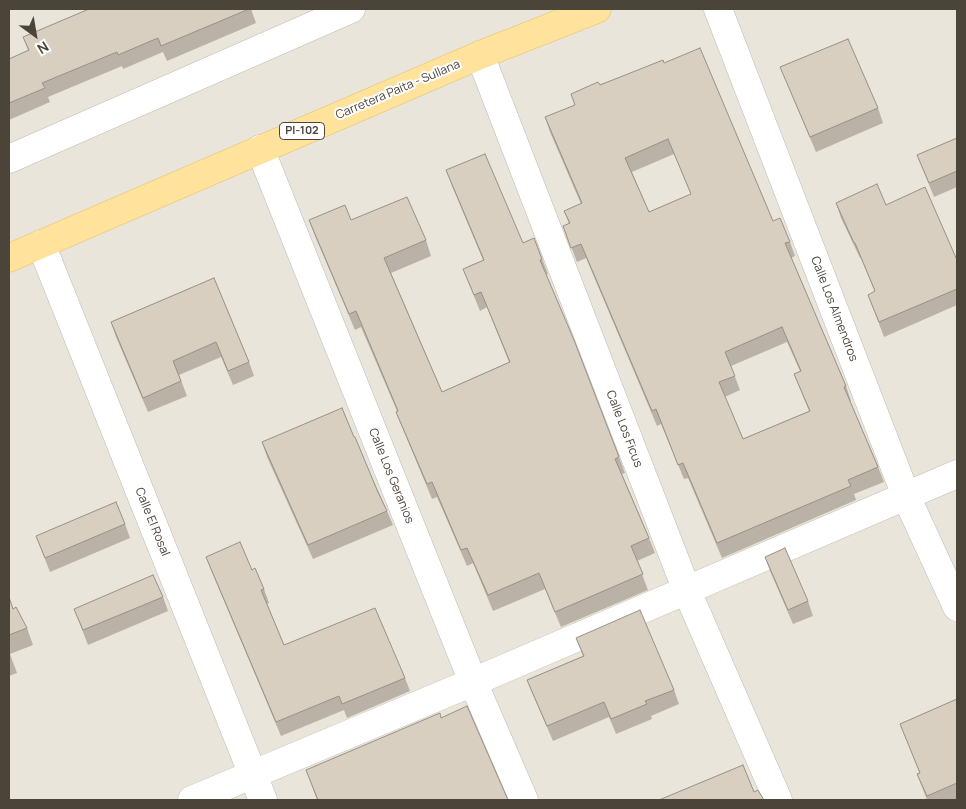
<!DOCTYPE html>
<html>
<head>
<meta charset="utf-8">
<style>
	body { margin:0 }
	#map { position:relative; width:966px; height:809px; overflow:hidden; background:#f6f3ec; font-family:Manrope,sans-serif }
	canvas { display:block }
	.frame { position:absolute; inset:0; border:10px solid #4b4439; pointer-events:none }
	.north { position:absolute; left:10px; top:10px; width:50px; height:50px; -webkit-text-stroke:4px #fff; paint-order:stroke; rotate:148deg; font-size:14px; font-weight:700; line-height:20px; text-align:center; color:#4b4439 }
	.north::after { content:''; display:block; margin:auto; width:18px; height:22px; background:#4b4439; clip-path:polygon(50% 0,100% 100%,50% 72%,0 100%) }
</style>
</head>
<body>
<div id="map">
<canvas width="966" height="809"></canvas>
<div class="frame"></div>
<div class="north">N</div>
</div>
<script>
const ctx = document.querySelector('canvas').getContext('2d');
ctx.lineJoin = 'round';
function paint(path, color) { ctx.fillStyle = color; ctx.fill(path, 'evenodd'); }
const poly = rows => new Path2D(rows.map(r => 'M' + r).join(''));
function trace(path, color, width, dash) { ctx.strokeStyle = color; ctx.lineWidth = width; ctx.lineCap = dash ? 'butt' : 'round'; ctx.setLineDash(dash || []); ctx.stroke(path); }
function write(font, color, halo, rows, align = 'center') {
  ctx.font = font + ' Manrope,sans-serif'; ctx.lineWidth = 4; ctx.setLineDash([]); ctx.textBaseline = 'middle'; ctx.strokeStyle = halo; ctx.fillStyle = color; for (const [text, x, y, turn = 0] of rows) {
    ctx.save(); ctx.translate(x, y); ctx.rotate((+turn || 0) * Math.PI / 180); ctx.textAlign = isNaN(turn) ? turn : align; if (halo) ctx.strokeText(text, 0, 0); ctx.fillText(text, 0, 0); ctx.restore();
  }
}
paint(poly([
	[9,9,957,9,957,800,9,800]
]), '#eae5da');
const minor = poly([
	[718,9,906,496,957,607],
	[480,55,687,591,778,800],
	[260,149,473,682,524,800],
	[9,159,351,9],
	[41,244,263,800],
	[192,800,473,682,957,474]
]);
const primary = poly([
	[9,258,480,55,597,9]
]);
trace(minor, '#c2bbae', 29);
trace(primary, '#e6c16a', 29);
trace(minor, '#fff', 28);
trace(primary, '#ffe39c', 28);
paint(poly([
	[89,9,251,9,256,23,167,61,163,52,123,69,122,66,48,97,50,102,9,120,9,59,28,50,23,37],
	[664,63,773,221,790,242,795,256,791,258,846,386,851,401,850,401,878,467,884,482,854,494,856,500,722,558,688,478,684,479,661,424,657,426,586,258,577,262,563,226,569,224,564,211,581,204,550,132,545,117,575,105,571,94],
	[674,154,691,194,649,212,632,172],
	[787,342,800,371,794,374,809,411,743,439,725,397,740,390,731,366],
	[780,67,878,108,883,123,816,152,786,81],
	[957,138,957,187,934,197,923,170,917,155],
	[446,170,523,243,534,238,548,274,546,275,619,457,625,473,622,474,649,538,655,553,637,561,648,590,561,627,545,589,493,611,473,563,467,566,437,497,432,499,402,427,396,412,397,411,361,327,355,330,315,236,309,220,426,240,431,256,391,273,442,392,509,362,487,307,480,311,463,269,483,260,452,186],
	[836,203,886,205,957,260,957,259,957,305,884,337,868,295,875,292,861,258,860,258,841,218],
	[214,278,249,362,254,376,233,385,221,357,179,375,187,396,148,412,116,337,111,322],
	[354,437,387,511,393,525,313,559,267,457,262,442],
	[125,524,130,538,50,572,36,536],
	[206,557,252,570,264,589,269,603,267,604,284,645,405,678,410,691,347,718,344,710,281,736,211,570],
	[765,557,808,601,813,616,793,624,770,571],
	[9,597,13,609,27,628,33,645,10,654,17,673,9,676],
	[163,597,168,611,88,645,74,609],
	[576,638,674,690,679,704,651,716,652,719,616,734,609,717,553,741,533,695,527,680,583,656],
	[957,699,957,800,927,800,917,774,920,773,900,724],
	[441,718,508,800,317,800,306,770]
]), '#bab2a6');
const building = poly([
	[89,9,249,9,161,46,158,38,118,55,117,52,42,83,45,88,9,103,9,59,29,50,23,37,89,9],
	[848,39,878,108,810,137,780,67,848,39],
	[700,48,773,221,780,218,790,242,785,243,846,386,844,387,878,467,848,480,851,486,717,543,683,463,678,465,656,409,652,411,581,244,571,248,563,226,570,223,564,211,582,203,545,117,575,105,571,94,598,82,600,85,663,60,664,63,700,48],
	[668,139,691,194,649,212,625,158,668,139],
	[782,327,801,371,794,374,810,411,743,439,719,382,735,376,725,352,782,327],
	[957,138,957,171,929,183,917,155,957,138],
	[485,154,523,243,534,238,542,259,540,260,574,340,619,457,615,459,649,538,631,546,643,574,555,612,539,573,488,595,467,548,461,550,432,482,427,484,396,412,398,411,356,311,349,314,309,220,345,205,351,220,407,197,426,240,384,258,442,392,510,362,481,292,474,295,463,269,484,260,446,170,485,154],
	[877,184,886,205,925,187,957,260,957,259,957,289,879,322,868,295,875,291,855,243,854,243,836,203,877,184],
	[214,278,249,362,228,371,216,342,173,361,181,381,143,398,111,322,214,278],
	[342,408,354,437,355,437,377,490,387,511,308,545,262,442,342,408],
	[116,502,125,524,45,558,36,536,116,502],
	[240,542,252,570,255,568,264,589,261,590,284,645,375,608,405,678,342,704,339,696,276,722,206,557,240,542],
	[785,548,808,601,788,610,765,557,785,548],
	[153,575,163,597,83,630,74,609,153,575],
	[9,597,13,609,16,607,27,628,9,635,9,597],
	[640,610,674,690,645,701,647,704,611,719,604,702,547,726,527,680,584,656,576,638,640,610],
	[957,699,957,783,927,796,917,774,920,773,900,724,957,699],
	[467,706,508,800,318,800,306,770,440,713,441,718,467,706],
	[743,765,754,792,758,790,764,800,659,800,743,765]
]);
paint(building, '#d8cfc1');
trace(building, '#979187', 1);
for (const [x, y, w] of [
	[302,131,45]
]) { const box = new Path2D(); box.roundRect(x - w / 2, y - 8.5, w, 17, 4); ctx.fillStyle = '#fff'; ctx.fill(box); trace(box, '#4b4439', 1); }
write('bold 11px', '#4b4439', null, [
	["PI-102",302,131]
]);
write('12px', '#4b4439', '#fff', [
	["Carretera Paita - Sullana",398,90,-23],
	["Calle Los Almendros",834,309,69],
	["Calle Los Ficus",624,429,69],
	["Calle Los Geranios",391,476,68],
	["Calle El Rosal",152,522,68]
]);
</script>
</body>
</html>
